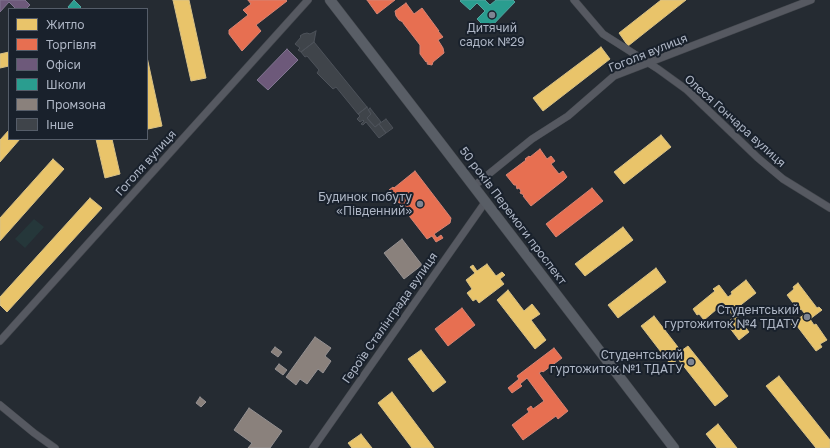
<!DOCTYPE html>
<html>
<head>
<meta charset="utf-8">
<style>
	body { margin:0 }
	#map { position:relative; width:830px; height:448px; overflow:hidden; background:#252b32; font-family:"Golos Text",sans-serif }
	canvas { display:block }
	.legend { position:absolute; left:8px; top:8px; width:140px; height:132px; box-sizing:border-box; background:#19212c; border:1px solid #555d69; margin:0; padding:5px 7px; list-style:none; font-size:12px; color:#aeb6c5 }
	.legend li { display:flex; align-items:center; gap:8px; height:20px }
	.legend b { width:20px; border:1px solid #555d69 }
</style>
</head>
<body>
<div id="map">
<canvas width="830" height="448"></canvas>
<ul class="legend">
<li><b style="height:11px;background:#e9c46a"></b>Житло</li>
<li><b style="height:11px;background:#e76f51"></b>Торгівля</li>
<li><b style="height:11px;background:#6d597a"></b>Офіси</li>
<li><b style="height:11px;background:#2a9d8f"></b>Школи</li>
<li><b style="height:11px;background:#8a817c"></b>Промзона</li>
<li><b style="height:11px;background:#3f444a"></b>Інше</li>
</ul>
</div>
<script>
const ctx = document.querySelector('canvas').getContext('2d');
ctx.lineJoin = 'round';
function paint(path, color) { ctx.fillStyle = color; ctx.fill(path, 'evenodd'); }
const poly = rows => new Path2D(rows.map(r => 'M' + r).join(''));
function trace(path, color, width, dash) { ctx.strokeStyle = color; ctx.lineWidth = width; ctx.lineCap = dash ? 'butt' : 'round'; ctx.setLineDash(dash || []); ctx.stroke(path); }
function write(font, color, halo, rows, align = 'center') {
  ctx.font = font + ' "Golos Text",sans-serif'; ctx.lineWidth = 4; ctx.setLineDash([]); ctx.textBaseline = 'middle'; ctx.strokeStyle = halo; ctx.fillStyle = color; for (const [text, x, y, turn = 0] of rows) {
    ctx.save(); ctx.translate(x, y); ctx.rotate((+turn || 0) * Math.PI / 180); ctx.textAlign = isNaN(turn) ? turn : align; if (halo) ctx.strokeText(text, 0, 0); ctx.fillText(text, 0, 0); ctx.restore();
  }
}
paint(poly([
	[34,219,44,227,25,248,15,239]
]), '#25373a');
const homes = poly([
	[173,0,189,0,206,78,191,81,173,0],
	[661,0,686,0,628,46,619,33,661,0],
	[601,47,610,59,543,111,533,98,601,47],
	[9,52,9,66,0,68,0,54,9,52],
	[147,57,162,126,148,129,147,126,147,57],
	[9,130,9,139,20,139,0,162,0,140,9,130],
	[661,135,671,147,624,184,614,172,661,135],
	[96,139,112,139,120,174,105,178,96,139],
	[53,159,64,169,0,241,0,218,53,159],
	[90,198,102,208,7,312,0,305,0,297,90,198],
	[623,227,633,240,585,276,575,264,623,227],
	[487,264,496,276,502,272,505,275,500,279,504,284,479,303,476,299,473,301,467,293,472,289,466,280,475,273,470,267,473,265,477,271,487,264],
	[656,268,666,282,618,318,608,305,656,268],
	[746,280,756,293,733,311,749,332,739,340,726,323,734,317,722,302,716,307,717,309,704,320,699,314,697,315,693,309,715,291,713,289,719,285,728,297,732,294,731,292,746,280],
	[798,283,817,308,819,307,822,310,810,319,814,325,816,324,827,340,820,344,822,347,816,351,797,326,795,328,791,324,805,314,801,309,799,311,787,295,794,289,793,287,798,283],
	[508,290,524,311,532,304,540,314,531,320,546,340,535,349,497,300,508,290],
	[654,316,681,351,688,346,728,396,715,406,678,359,671,365,641,326,654,316],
	[421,350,446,382,433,392,408,359,421,350],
	[779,376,830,440,830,448,816,448,766,386,779,376],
	[392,392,434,448,412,448,378,403,392,392],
	[718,424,737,448,717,448,706,434,718,424],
	[361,434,372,448,352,448,348,443,361,434]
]);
paint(homes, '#e9c46a');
trace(homes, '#d7c085', 1);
const shops = poly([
	[248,0,286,0,287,1,256,25,261,31,242,51,229,34,229,30,248,15,243,10,251,4,248,0],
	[367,0,395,0,377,14,367,0],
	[406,3,414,14,422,8,439,31,438,31,443,37,438,40,443,48,444,53,433,62,432,65,427,64,428,62,426,62,420,54,420,45,403,23,403,22,399,20,396,16,395,11,406,3],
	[540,149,547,159,551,156,555,161,551,164,559,174,563,171,567,177,564,180,531,206,523,196,524,195,520,193,521,191,519,188,517,189,516,185,514,185,506,175,526,160,525,159,529,156,530,157,540,149],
	[415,171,451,218,450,223,434,234,437,238,441,235,443,238,436,242,432,236,427,239,389,190,393,187,394,188,415,171],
	[592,188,603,201,556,237,546,224,592,188],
	[462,308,475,325,448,346,435,329,462,308],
	[554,348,562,358,543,372,542,371,539,373,568,411,558,419,556,416,523,440,512,425,529,412,527,409,531,406,533,409,544,401,527,378,520,384,522,386,512,393,508,388,519,379,517,376,554,348]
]);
paint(shops, '#e76f51');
trace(shops, '#d68474', 1);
const offices = poly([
	[0,0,25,0,30,5,26,9,16,9,9,2,0,12,0,0],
	[287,49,298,60,268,90,257,80,287,49]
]);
paint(offices, '#6d597a');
trace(offices, '#807590', 1);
const schools = poly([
	[74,0,81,7,79,9,70,9,68,7,74,0],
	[461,0,485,0,490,5,496,0,513,0,515,2,488,30,477,19,485,11,477,3,470,10,460,1,461,0]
]);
paint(schools, '#2a9d8f');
trace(schools, '#52a49f', 1);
const industry = poly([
	[402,239,422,265,404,279,384,253,402,239],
	[315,337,331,348,325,356,331,361,323,373,318,369,307,384,300,379,296,385,286,377,315,337],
	[275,347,282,352,278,357,271,352,275,347],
	[279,364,287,370,283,375,275,369,279,364],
	[200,397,206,402,201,407,196,403,200,397],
	[249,408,282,431,270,448,248,448,252,443,234,430,249,408]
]);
paint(industry, '#8a817c');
trace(industry, '#959192', 1);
const building = poly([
	[316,31,314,42,301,52,298,50,300,48,295,44,301,37,300,36,303,34,307,33,310,34,316,31],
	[314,42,367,107,358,114,336,87,333,89,317,73,319,70,307,56,305,57,301,52,314,42],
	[367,107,371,114,367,118,375,127,379,124,386,133,379,138,366,122,363,125,361,124,364,121,363,120,360,122,357,119,360,116,358,114,367,107],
	[370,108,381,122,375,127,367,118,371,114,368,110,370,108],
	[386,119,393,128,386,133,379,124,386,119]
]);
paint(building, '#3f444a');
trace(building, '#4d525a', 1);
const street = poly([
	[574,0,603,34,658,69,687,90,758,158,783,179,830,208],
	[474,186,532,139,568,116,614,76,811,0],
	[0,341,308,0],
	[0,405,34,433,55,448],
	[313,448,486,201]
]);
const secondary = poly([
	[330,0,442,145,674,448]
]);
trace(street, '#43474d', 8);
trace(secondary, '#43474d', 11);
trace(street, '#565961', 7);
trace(secondary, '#595e66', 10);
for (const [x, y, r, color] of [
	[492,15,4,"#7e8592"],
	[420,204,4,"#7e8592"],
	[807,317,4,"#7e8592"],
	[691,362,4,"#7e8592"]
]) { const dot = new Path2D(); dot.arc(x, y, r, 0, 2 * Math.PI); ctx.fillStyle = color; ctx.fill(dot); trace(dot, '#19212c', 1.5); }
write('12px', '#aeb6c5', '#19212c', [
	["Дитячий",492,28,"center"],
	["садок №29",492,42,"center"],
	["Будинок побуту",412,197],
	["«Південний»",412,211],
	["Студентський",799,310],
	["гуртожиток №4 ТДАТУ",799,324],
	["Студентський",683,355],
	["гуртожиток №1 ТДАТУ",683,369]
], 'right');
write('12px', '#aeb6c5', '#19212c', [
	["Гоголя вулиця",648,53,-22],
	["Олеся Гончара вулиця",735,121,42],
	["Гоголя вулиця",146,163,-48],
	["50 років Перемоги проспект",513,216,53],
	["Героїв Сталінграда вулиця",390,318,-55]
]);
</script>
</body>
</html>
